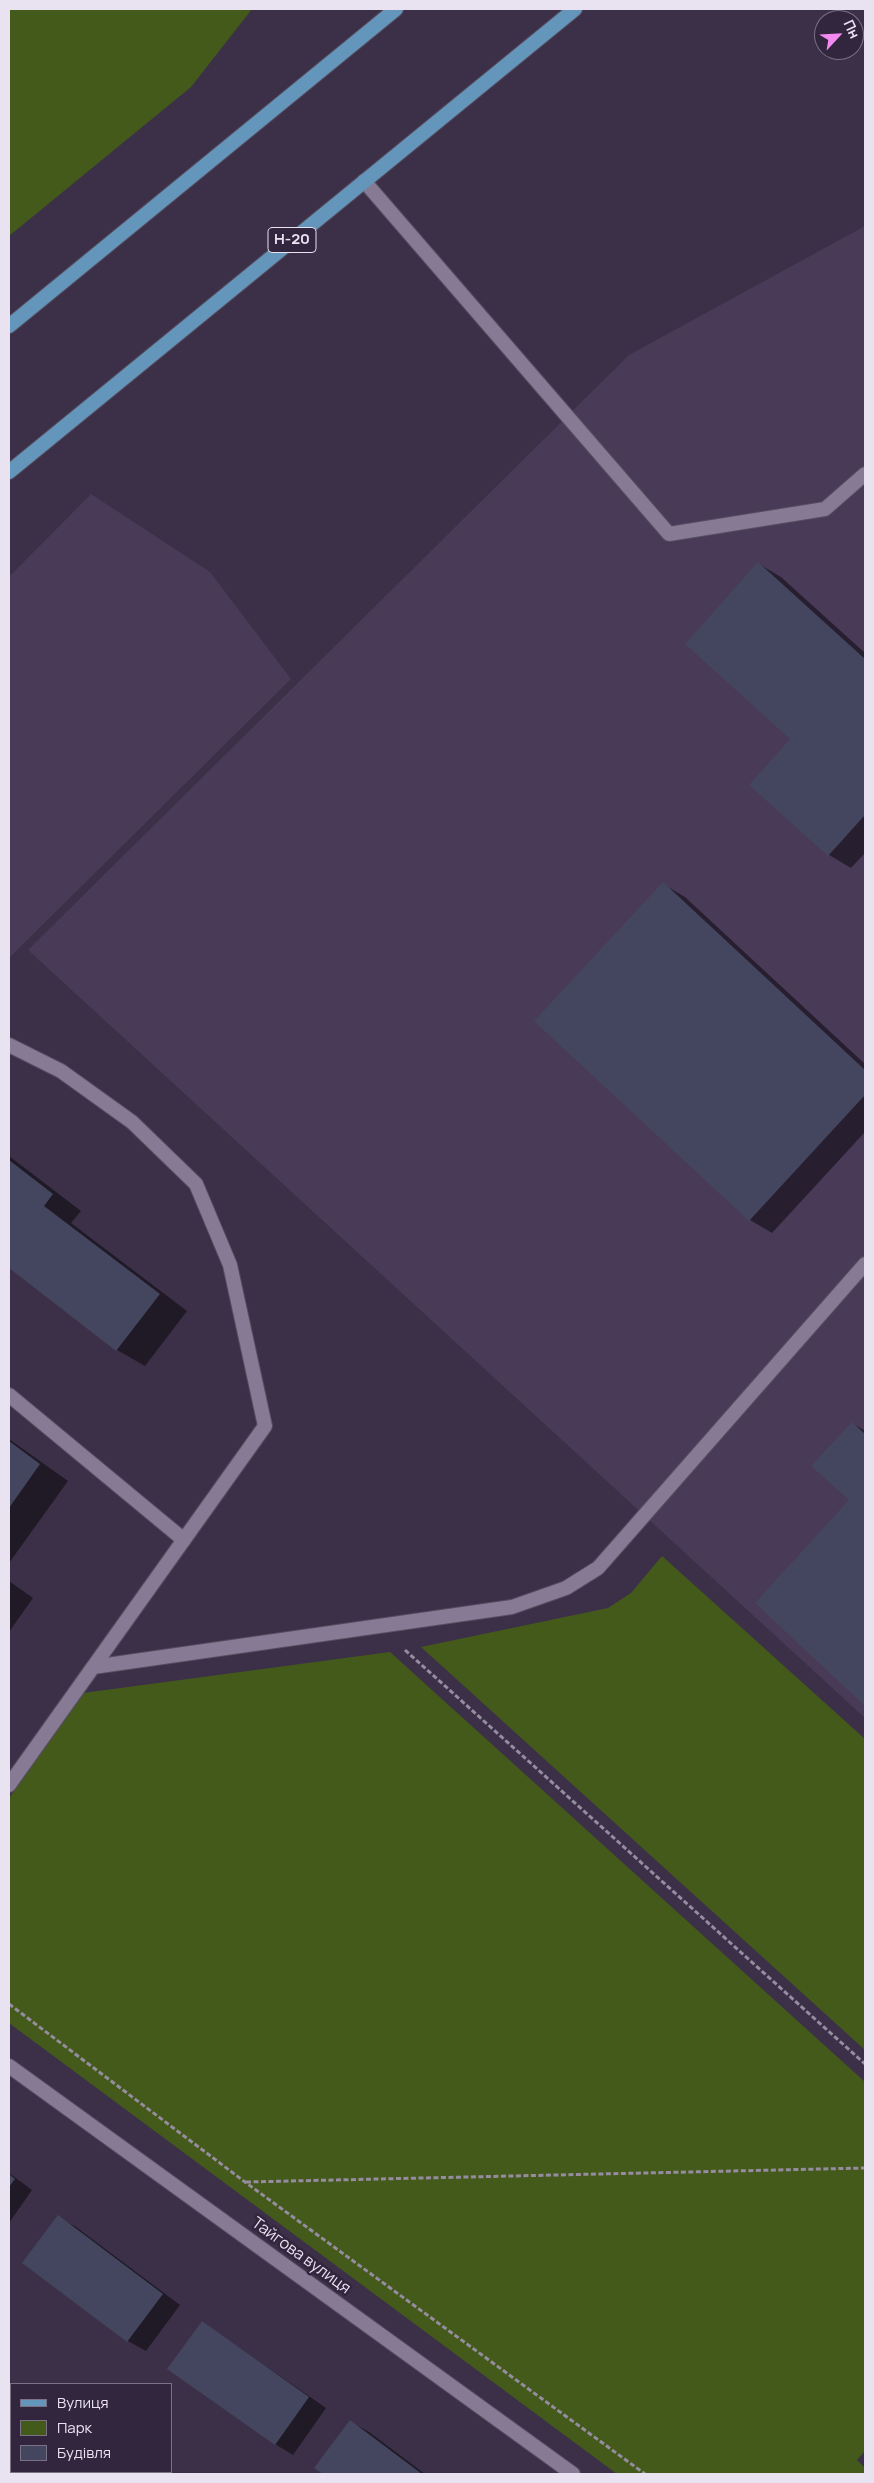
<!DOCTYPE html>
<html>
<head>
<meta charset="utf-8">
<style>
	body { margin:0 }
	#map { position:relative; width:874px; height:2483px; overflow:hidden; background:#3c3048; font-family:Manrope,sans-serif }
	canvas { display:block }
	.frame { position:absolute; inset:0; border:10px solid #e8e2f1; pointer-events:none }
	.legend { position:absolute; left:10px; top:2383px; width:162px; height:90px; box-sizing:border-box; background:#31263d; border:1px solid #7a7185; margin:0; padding:6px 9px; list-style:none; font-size:15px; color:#e8e2f1 }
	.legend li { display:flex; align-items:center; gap:10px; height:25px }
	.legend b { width:25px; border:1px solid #7a7185 }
	.north { position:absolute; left:814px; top:10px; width:50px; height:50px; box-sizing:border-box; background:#31263d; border:1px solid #7a7185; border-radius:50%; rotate:65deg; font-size:14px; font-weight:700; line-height:20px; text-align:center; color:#e8e2f1 }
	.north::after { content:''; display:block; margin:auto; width:18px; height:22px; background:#f489f0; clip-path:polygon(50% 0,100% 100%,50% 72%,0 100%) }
</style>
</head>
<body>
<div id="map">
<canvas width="874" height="2483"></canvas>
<div class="frame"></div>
<ul class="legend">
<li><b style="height:6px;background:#6495ba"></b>Вулиця</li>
<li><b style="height:14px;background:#445a1a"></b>Парк</li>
<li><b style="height:14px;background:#44455e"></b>Будівля</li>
</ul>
<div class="north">Пн</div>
</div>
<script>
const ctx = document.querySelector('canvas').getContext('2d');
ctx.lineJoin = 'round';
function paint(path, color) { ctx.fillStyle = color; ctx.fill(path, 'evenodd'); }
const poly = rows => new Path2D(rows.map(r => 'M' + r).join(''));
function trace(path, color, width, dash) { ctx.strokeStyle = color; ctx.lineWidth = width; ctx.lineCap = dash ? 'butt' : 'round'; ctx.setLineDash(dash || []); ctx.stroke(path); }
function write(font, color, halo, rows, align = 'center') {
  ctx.font = font + ' Manrope,sans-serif'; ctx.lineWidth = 5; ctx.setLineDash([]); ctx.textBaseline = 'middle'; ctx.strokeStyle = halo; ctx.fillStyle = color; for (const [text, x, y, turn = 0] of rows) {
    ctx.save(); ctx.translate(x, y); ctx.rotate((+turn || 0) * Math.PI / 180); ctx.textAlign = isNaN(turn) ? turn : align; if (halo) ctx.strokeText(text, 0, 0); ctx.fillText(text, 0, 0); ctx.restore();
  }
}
paint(poly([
	[865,226,865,1718,28,950,629,355],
	[91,494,210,572,291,679,9,958,9,577]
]), '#493b58');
paint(poly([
	[9,9,252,9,191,87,9,236],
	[662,1556,865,1739,865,2050,421,1647,608,1608,631,1593],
	[390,1652,865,2082,865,2451,857,2460,865,2468,865,2474,617,2474,9,2023,9,1798,83,1693]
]), '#445a1a');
paint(poly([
	[759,564,781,577,865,653,865,853,851,868,829,855,751,785,792,739],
	[663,884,685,897,865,1064,865,1132,772,1233,750,1220],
	[9,1156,81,1211,71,1223,187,1311,145,1366,117,1350,9,1267],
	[852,1423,865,1431,865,1704,756,1603,851,1500],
	[9,1439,68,1481,9,1563],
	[9,1581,33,1598,9,1632],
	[9,2173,32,2190,9,2223],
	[58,2217,76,2227,180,2305,146,2351,128,2341],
	[202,2322,326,2408,293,2455,275,2444],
	[351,2422,369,2432,425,2474,325,2474,316,2468]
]), '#0007');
paint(poly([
	[758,562,865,659,865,815,828,856,749,785,790,739,685,644],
	[663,882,865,1070,865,1095,749,1221,534,1021],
	[9,1160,53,1194,44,1206,160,1294,116,1351,9,1268],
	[852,1422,865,1434,865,1706,755,1603,849,1500,811,1466],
	[9,1441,40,1464,9,1508],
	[9,2174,15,2179,9,2187],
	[58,2215,163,2294,127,2342,22,2263],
	[202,2321,309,2397,275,2445,167,2369],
	[350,2420,422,2474,323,2474,314,2468]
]), '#44455e');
const service = poly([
	[364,181,669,534,825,509,865,474],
	[9,1045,61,1071,132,1122,196,1184,230,1265,265,1426,9,1785],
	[9,1395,184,1540],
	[93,1667,512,1607,566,1588,598,1568,865,1264]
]);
const minor = poly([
	[9,2066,573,2474]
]);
const primary = poly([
	[9,326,396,9],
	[9,472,575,9]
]);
trace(service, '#564d60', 16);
trace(minor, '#564d60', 16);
trace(primary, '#564d60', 16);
trace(poly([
	[405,1650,865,2064],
	[9,2004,245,2182,645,2474],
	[246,2182,865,2168]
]), '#958c9f', 3, [5, 2.5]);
trace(service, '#877a95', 14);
trace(minor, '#877a95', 14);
trace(primary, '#6495ba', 14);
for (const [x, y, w] of [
	[292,240,48]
]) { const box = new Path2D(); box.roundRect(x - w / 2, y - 12.5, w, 25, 4); ctx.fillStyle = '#31263d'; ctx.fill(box); trace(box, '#e8e2f1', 1); }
write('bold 15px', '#e8e2f1', null, [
	["Н-20",292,240]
]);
write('16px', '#e8e2f1', '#31263d', [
	["Тайгова вулиця",301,2256,36]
]);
</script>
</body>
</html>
